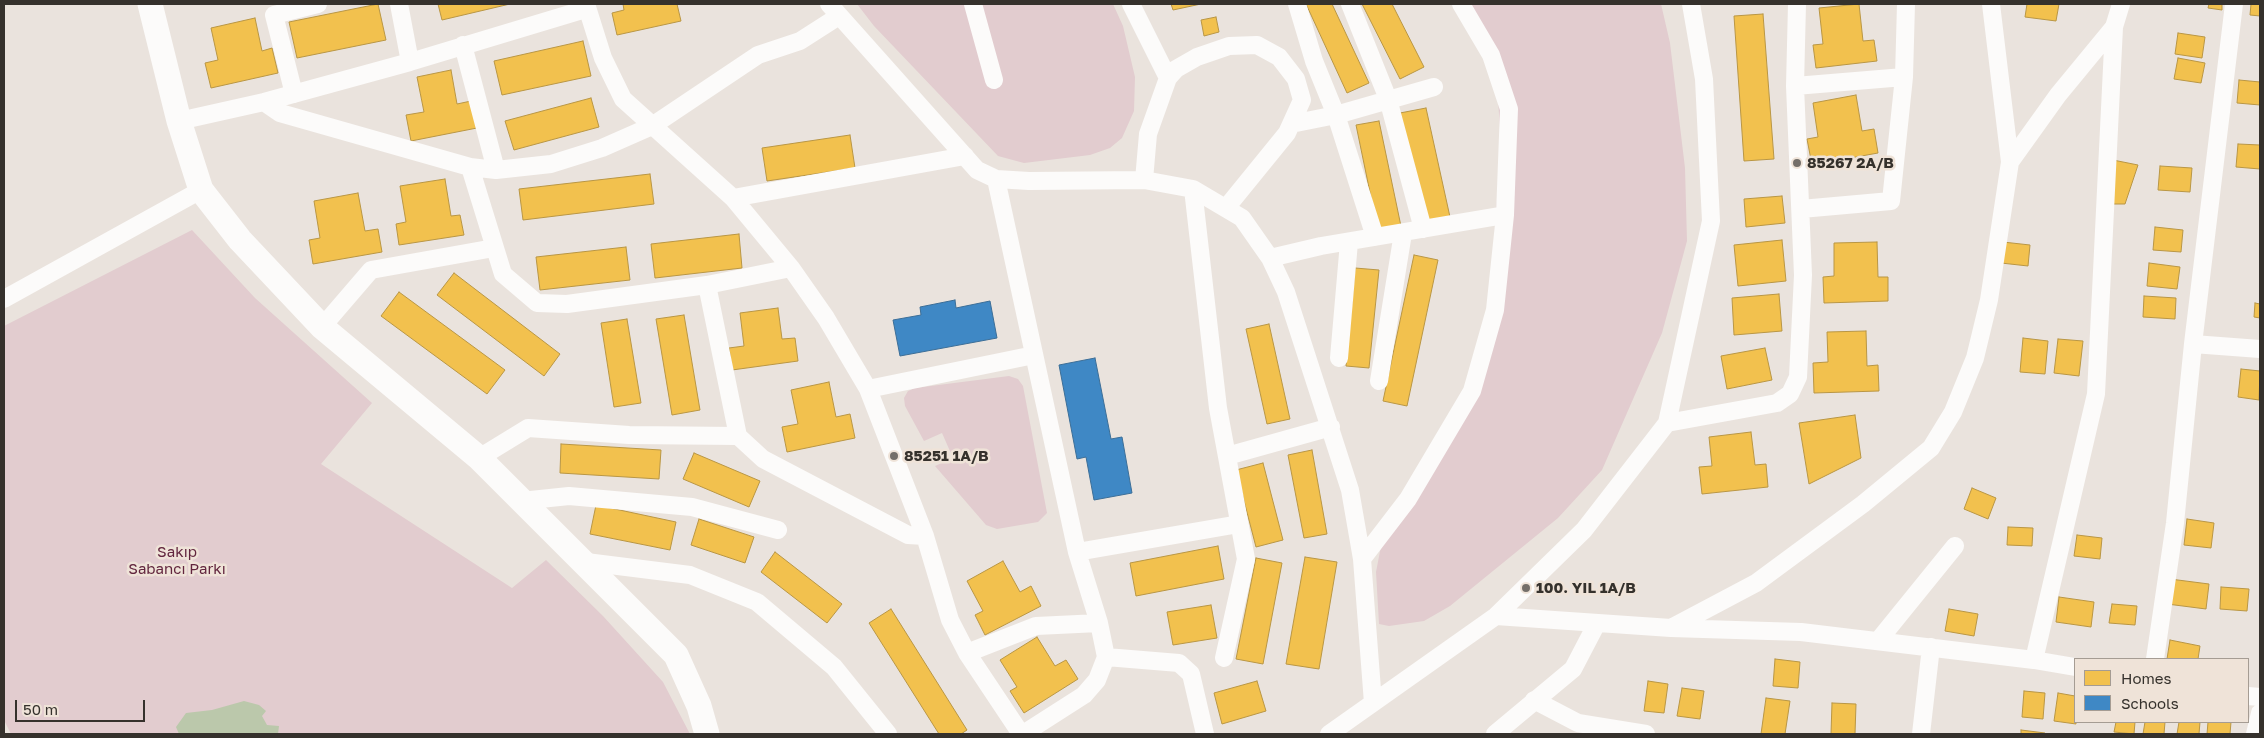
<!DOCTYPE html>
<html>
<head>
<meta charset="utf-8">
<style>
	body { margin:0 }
	#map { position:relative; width:2264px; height:738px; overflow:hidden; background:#eae3dd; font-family:"Golos Text",sans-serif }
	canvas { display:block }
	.frame { position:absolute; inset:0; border:5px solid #35312c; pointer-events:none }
	.legend { position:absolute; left:2074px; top:658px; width:175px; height:65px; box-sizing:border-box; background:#efe3d8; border:1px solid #a59c93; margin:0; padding:6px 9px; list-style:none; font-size:15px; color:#35312c }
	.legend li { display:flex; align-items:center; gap:10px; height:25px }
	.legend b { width:25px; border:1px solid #a59c93 }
	.scale { position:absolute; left:15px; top:700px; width:130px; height:22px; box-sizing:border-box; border:2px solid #35312c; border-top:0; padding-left:6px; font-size:15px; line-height:18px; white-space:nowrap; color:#35312c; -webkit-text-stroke:4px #efe3d8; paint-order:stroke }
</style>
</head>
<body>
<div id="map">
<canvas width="2264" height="738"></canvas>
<div class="frame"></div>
<ul class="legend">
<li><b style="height:14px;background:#f2c14e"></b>Homes</li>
<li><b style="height:14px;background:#3f88c5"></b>Schools</li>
</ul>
<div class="scale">50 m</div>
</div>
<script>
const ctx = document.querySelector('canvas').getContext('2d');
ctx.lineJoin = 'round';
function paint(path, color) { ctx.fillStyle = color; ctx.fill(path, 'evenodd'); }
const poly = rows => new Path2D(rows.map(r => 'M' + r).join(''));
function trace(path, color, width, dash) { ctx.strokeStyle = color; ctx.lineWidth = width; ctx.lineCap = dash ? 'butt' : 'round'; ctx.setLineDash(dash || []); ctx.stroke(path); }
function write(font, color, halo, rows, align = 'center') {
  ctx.font = font + ' "Golos Text",sans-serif'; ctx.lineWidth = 5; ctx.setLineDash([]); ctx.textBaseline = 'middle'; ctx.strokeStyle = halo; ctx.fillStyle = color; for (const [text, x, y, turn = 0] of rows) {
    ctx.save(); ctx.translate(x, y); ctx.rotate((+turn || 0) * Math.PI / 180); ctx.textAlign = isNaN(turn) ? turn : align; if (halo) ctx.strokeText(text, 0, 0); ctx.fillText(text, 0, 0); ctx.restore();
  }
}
paint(poly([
	[857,4,1113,4,1123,26,1135,77,1134,111,1122,138,1110,148,1090,155,1024,163,998,156,874,26],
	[1454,4,1661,4,1670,43,1685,168,1687,241,1662,333,1602,470,1558,518,1450,606,1424,621,1389,626,1379,624,1376,572,1382,541,1486,352,1501,144,1498,99,1487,63],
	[192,230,255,298,372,403,321,464,512,588,546,560,603,616,663,682,690,734,11,734,4,720,4,326],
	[1009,376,1018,379,1023,386,1047,513,1038,522,997,529,986,525,935,466,953,458,942,433,924,441,905,406,904,398,908,391,915,388]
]), '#e2cccf');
paint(poly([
	[244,701,259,705,266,711,262,716,267,725,279,726,278,734,179,734,176,727,186,713,212,710]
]), '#bbc8ab');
const homes = poly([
	[378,4,386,40,297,58,289,22,378,4],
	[438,4,510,4,442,20,438,4],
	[623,4,677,4,681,21,617,35,612,13,624,10,623,4],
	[1171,4,1201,4,1173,10,1171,4],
	[1306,4,1332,4,1369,83,1347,93,1306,4],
	[1362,4,1392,4,1424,67,1400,79,1362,4],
	[1859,4,1863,41,1874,40,1877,61,1816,68,1813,45,1823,44,1819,8,1859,4],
	[2027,4,2059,4,2056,21,2025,17,2027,4],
	[2209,4,2222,4,2222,10,2208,8,2209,4],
	[2251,4,2260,4,2260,16,2250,15,2251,4],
	[1763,14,1774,159,1744,161,1734,16,1763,14],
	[1216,17,1219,32,1204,36,1201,20,1216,17],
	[255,18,262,51,272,48,278,73,211,88,205,63,218,60,211,28,255,18],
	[2178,33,2205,37,2202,58,2175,54,2178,33],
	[583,41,591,76,502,95,494,61,583,41],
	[2178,58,2205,63,2201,83,2174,79,2178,58],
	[451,70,457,104,471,101,477,128,411,141,406,115,424,112,417,77,451,70],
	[2239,80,2260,82,2260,105,2237,103,2239,80],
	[1856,95,1862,131,1874,129,1878,153,1812,165,1807,139,1818,137,1813,103,1856,95],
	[591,98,599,127,514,150,505,121,591,98],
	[1426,108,1450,217,1424,223,1400,113,1426,108],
	[1379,121,1402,231,1379,236,1356,125,1379,121],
	[850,135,855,168,767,181,762,148,850,135],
	[2238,144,2260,145,2260,169,2236,167,2238,144],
	[2113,160,2138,165,2125,204,2112,204,2113,160],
	[2160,166,2192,168,2190,192,2158,190,2160,166],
	[650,174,654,204,523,220,519,189,650,174],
	[445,179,451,216,460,215,464,235,399,245,396,224,406,222,400,186,445,179],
	[358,193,365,231,378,229,382,252,313,264,309,240,320,238,314,201,358,193],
	[1782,196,1785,223,1746,227,1744,199,1782,196],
	[2155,227,2183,230,2181,252,2153,250,2155,227],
	[739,234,742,268,655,278,651,244,739,234],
	[1782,240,1786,281,1738,286,1734,245,1782,240],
	[1877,242,1878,277,1888,277,1888,301,1824,303,1823,277,1834,276,1834,243,1877,242],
	[2003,242,2030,245,2028,266,2001,263,2003,242],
	[626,247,630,280,540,290,536,257,626,247],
	[1414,255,1438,260,1407,406,1383,401,1414,255],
	[2149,263,2180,267,2177,289,2147,286,2149,263],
	[1355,268,1379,270,1369,368,1346,366,1355,268],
	[454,273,560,354,544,376,437,295,454,273],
	[399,292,505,370,487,394,381,316,399,292],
	[1779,294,1782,331,1734,335,1732,298,1779,294],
	[2144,296,2176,298,2175,319,2143,317,2144,296],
	[2255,303,2260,304,2260,318,2254,317,2255,303],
	[778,308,782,339,795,338,798,361,732,370,729,348,744,346,740,313,778,308],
	[684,315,700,410,672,415,656,319,684,315],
	[627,319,641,403,614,407,601,323,627,319],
	[1269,324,1290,419,1267,424,1246,329,1269,324],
	[1866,331,1867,366,1878,365,1879,391,1814,393,1813,363,1828,362,1827,332,1866,331],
	[2023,338,2048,341,2045,374,2020,372,2023,338],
	[2058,339,2083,341,2079,376,2054,373,2058,339],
	[1765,348,1772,380,1727,389,1721,356,1765,348],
	[2241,369,2260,371,2259,400,2238,397,2241,369],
	[829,382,836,417,850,414,855,438,787,452,782,427,798,424,791,390,829,382],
	[1855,415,1861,458,1809,484,1799,423,1855,415],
	[1751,432,1755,465,1766,464,1768,487,1702,494,1699,467,1712,466,1709,437,1751,432],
	[561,444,661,450,659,479,560,473,561,444],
	[1312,450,1327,534,1304,538,1288,455,1312,450],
	[694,453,760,481,749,507,683,479,694,453],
	[1263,463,1283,540,1256,547,1236,470,1263,463],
	[1972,488,1996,498,1988,519,1964,509,1972,488],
	[596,505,676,522,670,550,590,534,596,505],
	[699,519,754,537,745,563,691,545,699,519],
	[2187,519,2214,523,2211,548,2184,545,2187,519],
	[2008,527,2033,528,2032,546,2007,545,2008,527],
	[2077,535,2102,538,2100,559,2074,556,2077,535],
	[1218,546,1224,579,1136,596,1130,563,1218,546],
	[775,552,842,604,827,623,761,572,775,552],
	[1305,557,1337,562,1319,669,1286,664,1305,557],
	[1256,558,1282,563,1263,664,1236,659,1256,558],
	[1003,561,1020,592,1031,586,1041,606,985,635,975,615,983,611,967,581,1003,561],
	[2170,579,2209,584,2206,609,2167,604,2170,579],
	[2221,587,2249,589,2247,611,2220,609,2221,587],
	[2059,597,2094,602,2091,627,2056,622,2059,597],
	[2112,604,2137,606,2135,625,2109,623,2112,604],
	[1211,605,1217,638,1173,645,1167,612,1211,605],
	[891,609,967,730,961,734,939,734,869,623,891,609],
	[1949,609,1978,614,1974,636,1945,631,1949,609],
	[1037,637,1055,666,1066,660,1078,679,1024,713,1010,691,1017,687,1000,660,1037,637],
	[2170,640,2200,646,2198,659,2167,659,2170,640],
	[1775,659,1800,662,1798,688,1773,686,1775,659],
	[1257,681,1266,711,1222,724,1214,693,1257,681],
	[1648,681,1668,684,1664,713,1644,711,1648,681],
	[1682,688,1704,691,1700,719,1677,716,1682,688],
	[2024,691,2045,693,2043,719,2022,717,2024,691],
	[2058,693,2075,696,2076,724,2054,721,2058,693],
	[1766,698,1790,701,1785,734,1761,734,1766,698],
	[1832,703,1856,704,1855,734,1831,734,1832,703],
	[2116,722,2135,722,2134,734,2114,732,2116,722],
	[2145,722,2165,722,2164,734,2143,734,2145,722],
	[2179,722,2200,722,2199,734,2177,734,2179,722],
	[2208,722,2231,722,2230,734,2207,734,2208,722],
	[2021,730,2045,733,2045,734,2021,734,2021,730]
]);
paint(homes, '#f2c14e');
trace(homes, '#b99644', 1);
const schools = poly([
	[955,300,956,308,990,301,997,338,900,356,893,320,921,315,920,307,955,300],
	[1095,358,1111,439,1122,437,1132,493,1094,500,1086,457,1077,459,1059,365,1095,358]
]);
paint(schools, '#3f88c5');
trace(schools, '#3c6e97', 1);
trace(poly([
	[399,4,410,62],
	[586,4,603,58,623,99,733,198,791,268,826,318,868,389,925,536,950,620,967,653,1021,734],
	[829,4,977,170,996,179,1029,181,1144,180,1193,189,1242,218,1270,258,1286,292,1350,490,1362,559,1373,703],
	[973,4,994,80],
	[1131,4,1168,78],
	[1297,4,1314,61,1336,115,1375,237],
	[1350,4,1388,99,1423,229],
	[1991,4,2010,162],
	[463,45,496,170],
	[1795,86,1904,77],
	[294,94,274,15,318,4],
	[264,102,280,113,470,167,496,170,551,164,602,148,652,126,758,55,800,41,839,16],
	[179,121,264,102,410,62,586,9],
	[1291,124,1336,115,1434,87],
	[470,167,503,274,537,303,567,304,707,285,791,268],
	[996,179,1077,552,1099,623,1106,657,1097,680,1084,695,1023,734],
	[1144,180,1148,134,1168,78,1176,69,1197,57,1229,46,1257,45,1279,57,1296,79,1302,100,1287,133,1226,208],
	[1193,189,1218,408,1246,559,1224,658],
	[733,198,965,156],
	[1801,209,1891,201,1904,77,1906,4],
	[1270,258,1321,246,1505,215],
	[707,285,738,436,763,459,908,535,925,536],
	[4,299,201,190],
	[322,327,371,270,494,248],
	[2193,344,2260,349],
	[1339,358,1349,242],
	[1379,381,1403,233],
	[868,389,1034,355],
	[1667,423,1777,403,1790,394,1798,377,1803,275,1795,86,1797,4],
	[1227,456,1331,427],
	[479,458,528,428,629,435,738,436],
	[521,501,569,496,692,507,778,530],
	[1077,552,1239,524],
	[1362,559,1408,499,1472,391,1495,310,1505,215,1509,109,1491,55,1461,4],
	[586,562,690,575,757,602,834,667,888,734],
	[1496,616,1671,628,1801,632,2034,660,2075,667],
	[1671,628,1756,583,1863,504,1931,448,1953,412,1975,358,1989,300,2010,162,2058,95,2114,27],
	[1878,641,1955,546],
	[967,653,1036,626,1099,623],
	[1106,657,1179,663,1191,674,1205,734],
	[2155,659,2175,523,2193,344,2234,4],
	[2034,660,2096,394,2114,27,2121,4],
	[2248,696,2260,697],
	[1534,700,1578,723,1646,734],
	[1329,734,1496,616,1584,530,1667,423,1711,221,1704,79,1691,4],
	[1495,734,1573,669,1597,623],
	[1921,734,1931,647],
	[2255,734,2260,713]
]), '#fcfbfa', 18);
trace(poly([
	[150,4,179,121,201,190,240,240,322,327,479,458,676,655,699,706,707,734]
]), '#fcfbfa', 25);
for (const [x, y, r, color] of [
	[1797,163,5,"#746f6a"],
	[894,456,5,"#746f6a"],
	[1526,588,5,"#746f6a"]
]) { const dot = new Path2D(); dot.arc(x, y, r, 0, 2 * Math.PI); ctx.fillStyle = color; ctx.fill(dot); trace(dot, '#efe3d8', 2); }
write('bold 15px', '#35312c', '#efe3d8', [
	["85267 2A/B",1807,163],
	["85251 1A/B",904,456],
	["100. YIL 1A/B",1536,588]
], 'left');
write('15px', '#62263e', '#efe3d8', [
	["Sakıp",177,552],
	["Sabancı Parkı",177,569]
]);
</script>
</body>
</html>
